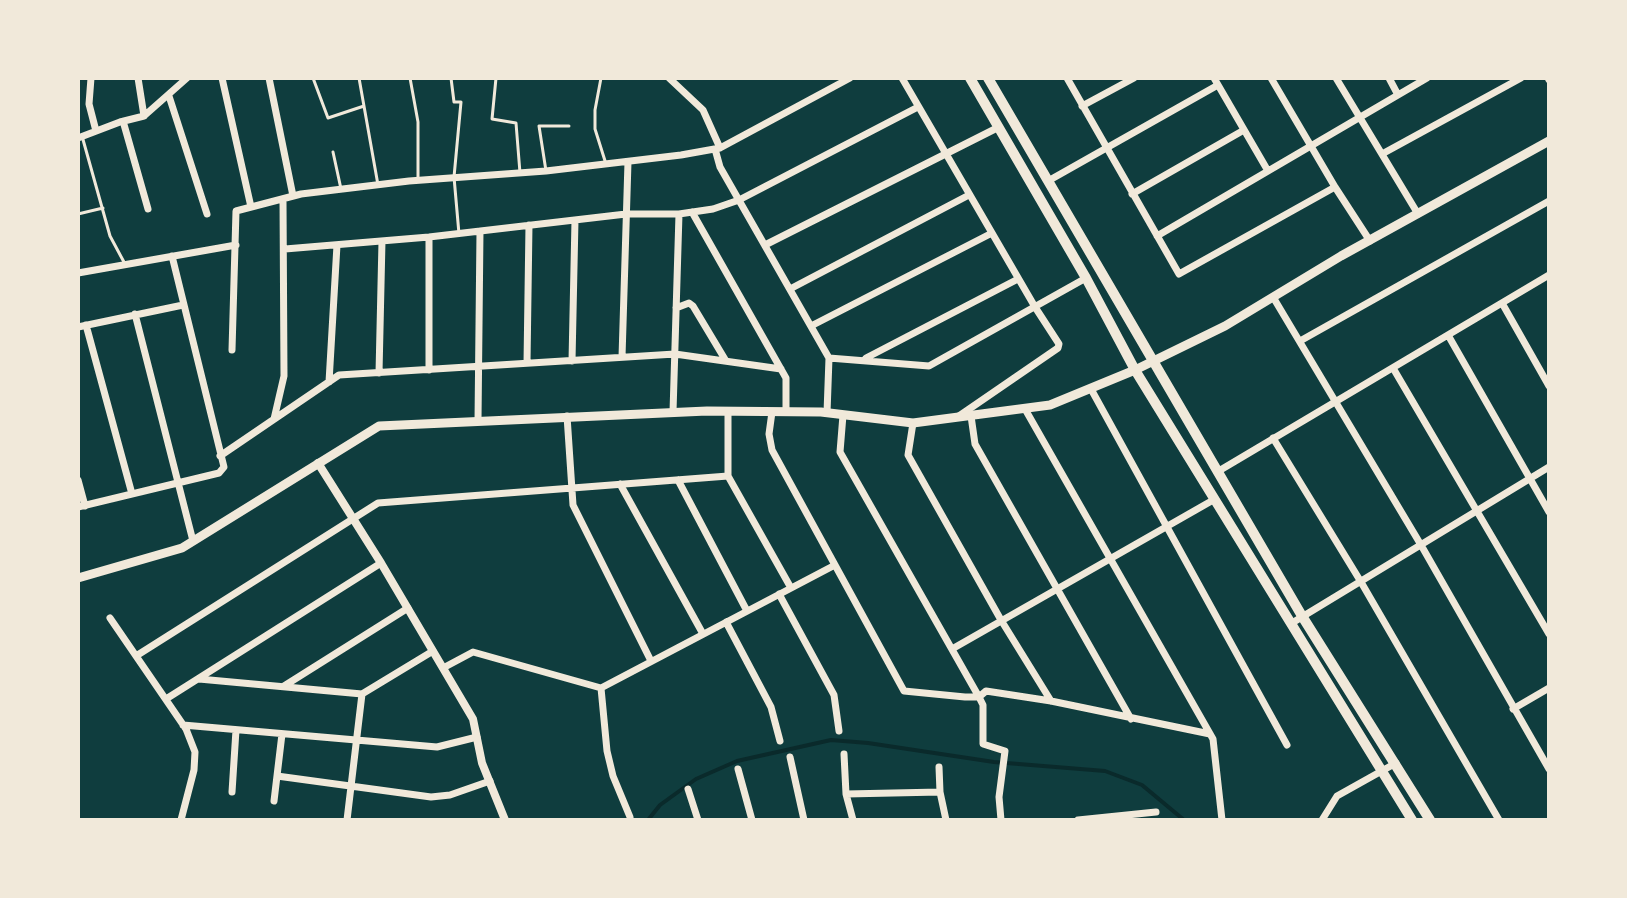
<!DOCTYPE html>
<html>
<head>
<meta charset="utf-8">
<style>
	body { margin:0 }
	#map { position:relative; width:1627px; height:898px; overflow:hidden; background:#0f3d3e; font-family:Figtree,sans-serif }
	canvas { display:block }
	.frame { position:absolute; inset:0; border:80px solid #f1e9da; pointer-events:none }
</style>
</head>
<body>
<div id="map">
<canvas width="1627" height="898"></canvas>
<div class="frame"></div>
</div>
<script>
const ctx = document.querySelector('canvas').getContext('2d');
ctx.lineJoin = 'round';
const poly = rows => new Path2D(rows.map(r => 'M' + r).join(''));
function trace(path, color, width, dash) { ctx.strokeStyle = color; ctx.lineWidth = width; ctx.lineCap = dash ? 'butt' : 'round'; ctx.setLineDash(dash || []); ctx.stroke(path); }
trace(poly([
	[648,820,660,805,696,779,737,761,831,740,868,743,994,762,1105,771,1142,785,1184,820]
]), '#0a2a2b', 4);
trace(poly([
	[313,78,328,118,364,106],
	[359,78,378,185],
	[410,78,418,122,418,180],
	[451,78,454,102,461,102,454,177,459,234],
	[496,78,492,119,516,123,520,173],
	[601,78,595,110,595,129,606,164],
	[82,136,110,236,125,264],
	[333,152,341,189],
	[546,171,539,126,569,126],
	[78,214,103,208]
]), '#f1e9da', 3);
trace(poly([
	[91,78,89,104,96,131],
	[138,78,144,116],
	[222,78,251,207],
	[269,78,293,196],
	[669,78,703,110,720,148],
	[902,78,1035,307,1059,344,1058,348,959,416],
	[1067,78,1179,274,1335,187],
	[1214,78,1268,171],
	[1271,78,1335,187,1370,241],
	[1336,78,1418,214],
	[1389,78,1398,95],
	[1548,78,1549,80],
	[169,96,207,214],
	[1082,106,1134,78],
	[123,121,148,209],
	[78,138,120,122,144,116,187,78],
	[715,149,720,167,829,358,827,413],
	[1382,154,1521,78],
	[1048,181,1218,85],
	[1132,194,1244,130],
	[692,212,786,378,786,412],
	[1157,236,1427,78],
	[765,245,999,127],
	[285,249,429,237,626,214,679,214,713,209,739,200,918,107],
	[78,273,236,245],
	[790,289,969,195],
	[1273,297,1421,545,1549,769],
	[1502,303,1549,386],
	[676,308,689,303,693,306,726,361],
	[135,314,193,541],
	[86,325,132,494],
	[811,326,992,233],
	[78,327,183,305],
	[1448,335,1549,512],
	[1300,341,1549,201],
	[232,350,236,211,301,194,409,181,546,171,681,155,720,148,850,78],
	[622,357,628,162],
	[829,358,929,366,1086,278],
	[866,358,1018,279],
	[572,361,575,220],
	[527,363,529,225],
	[1393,368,1549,634],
	[429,370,429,237],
	[379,373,382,241],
	[329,382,337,245],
	[1091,389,1287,745],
	[1025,409,1213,739,1222,820],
	[728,411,728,476,791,588],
	[673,412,679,214],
	[772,412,769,434,772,450,904,691,965,697,979,697,986,691,1051,701,1210,734],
	[843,415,840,452,979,697,983,705,983,744,1005,751,999,797,1001,820],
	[567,416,573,505,651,661],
	[971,416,975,444,1131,719],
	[274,419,284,376,283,199],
	[478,421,480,231],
	[913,423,908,455,1001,620,1051,701],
	[1273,438,1361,582,1499,820],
	[220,456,339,375,675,354,781,369],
	[1217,472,1549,275],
	[78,480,85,506],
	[678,480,747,611],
	[620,484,703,634],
	[78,507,219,473,224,467,172,256],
	[779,594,834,695,839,731],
	[110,618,186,729,195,752,194,770,181,820],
	[726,622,771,707,780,741],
	[1292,623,1549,467],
	[952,649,1215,499],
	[136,656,378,503,728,476],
	[443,668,473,652,601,688,835,565],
	[199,679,362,694,433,651],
	[284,686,408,608],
	[601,688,607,751,613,776,630,817],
	[166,699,381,563],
	[1513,709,1549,688],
	[183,725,437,747,477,737],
	[844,754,846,794,853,820],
	[790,757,804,820],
	[939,767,940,792,946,820],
	[738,769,752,820],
	[277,776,431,797,450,795,490,781],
	[688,789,698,820],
	[232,792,236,730],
	[846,794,940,792],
	[274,801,282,734],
	[347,820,362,694],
	[1078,820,1156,812],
	[1322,820,1337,796,1396,763]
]), '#f1e9da', 7);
trace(poly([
	[318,463,381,563,473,719,482,763,505,820]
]), '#f1e9da', 8);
trace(poly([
	[78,578,182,548,379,426,707,411,821,412,913,423,1050,405,1135,370,1225,326,1341,256,1549,141]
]), '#f1e9da', 9);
trace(poly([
	[970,78,1086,278,1135,370,1412,820],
	[988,78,1302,616,1430,820]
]), '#f1e9da', 10);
</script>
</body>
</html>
